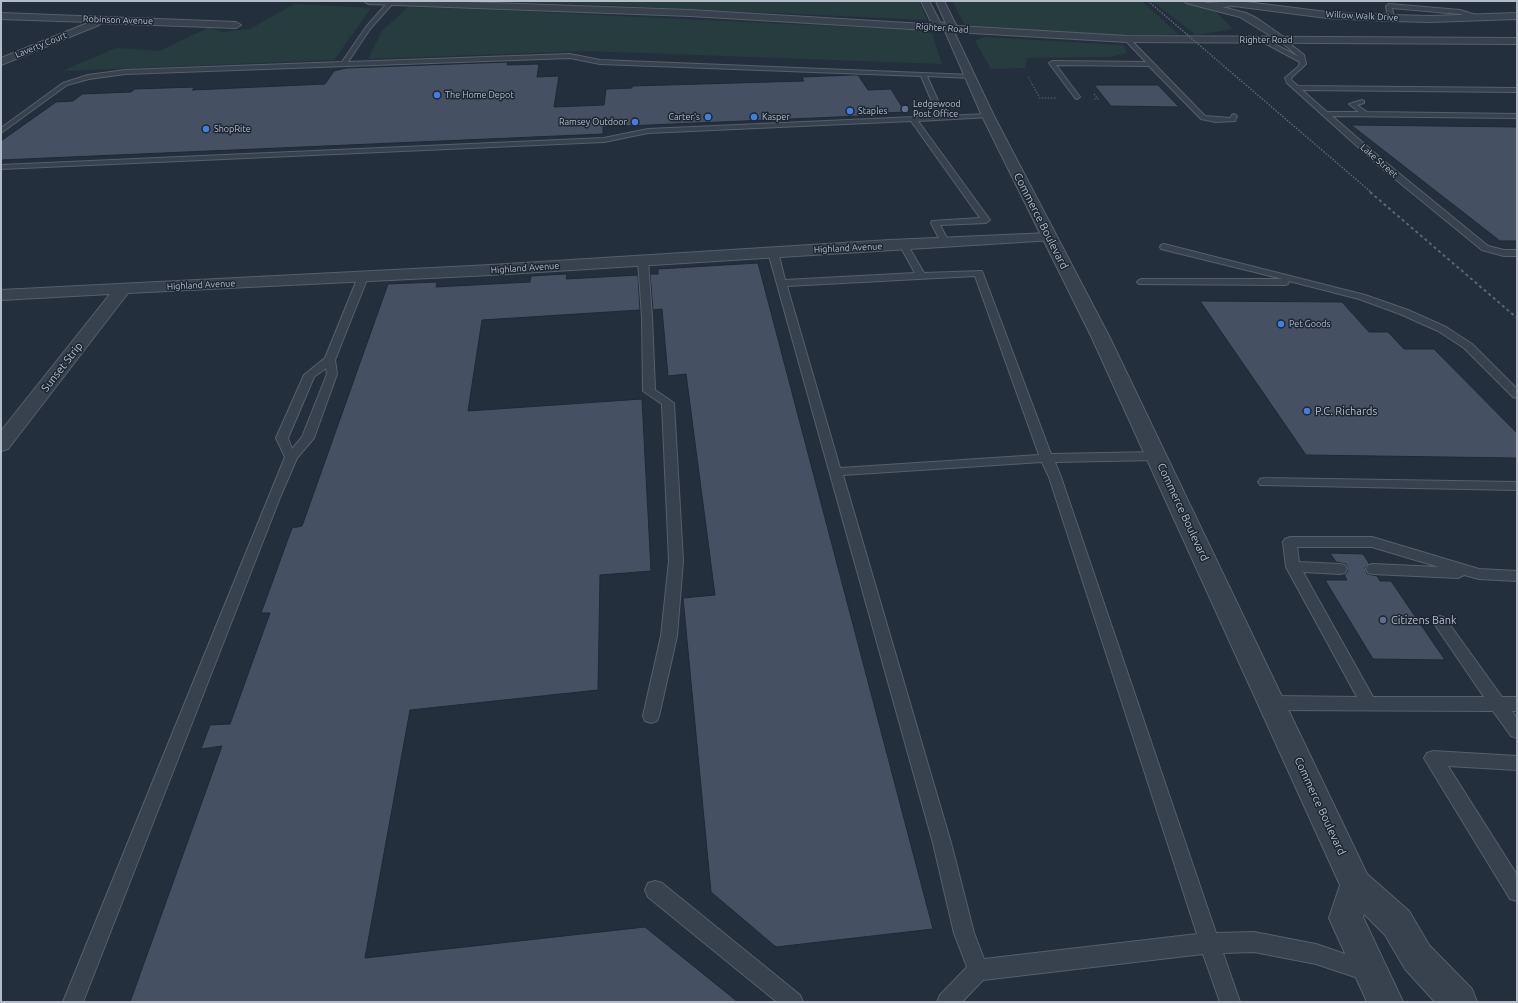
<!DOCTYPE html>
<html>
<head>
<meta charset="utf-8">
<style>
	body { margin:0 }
	#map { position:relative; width:1518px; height:1003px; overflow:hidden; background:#242f3e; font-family:Ubuntu,sans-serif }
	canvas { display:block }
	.frame { position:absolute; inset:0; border:2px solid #b4bcc9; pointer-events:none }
</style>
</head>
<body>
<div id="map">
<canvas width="1518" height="1003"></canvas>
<div class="frame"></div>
</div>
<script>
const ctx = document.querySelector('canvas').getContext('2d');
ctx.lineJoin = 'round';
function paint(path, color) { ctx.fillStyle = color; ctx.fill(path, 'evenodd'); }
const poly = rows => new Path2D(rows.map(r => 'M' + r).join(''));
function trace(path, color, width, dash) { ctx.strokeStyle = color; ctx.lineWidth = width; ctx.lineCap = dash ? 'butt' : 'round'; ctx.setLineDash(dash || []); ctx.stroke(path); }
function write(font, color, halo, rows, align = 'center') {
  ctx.font = font + ' Ubuntu,sans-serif'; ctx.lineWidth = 3; ctx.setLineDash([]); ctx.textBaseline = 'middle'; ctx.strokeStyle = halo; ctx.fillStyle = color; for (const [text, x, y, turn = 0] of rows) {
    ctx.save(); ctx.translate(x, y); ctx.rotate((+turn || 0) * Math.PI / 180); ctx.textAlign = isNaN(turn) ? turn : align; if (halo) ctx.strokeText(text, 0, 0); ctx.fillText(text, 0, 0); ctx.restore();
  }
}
paint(poly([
	[484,1,919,1,927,20,602,5],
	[952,1,1142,1,1178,34,1142,36,1079,33,965,25],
	[1152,1,1188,1,1215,11,1233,29,1196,35],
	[294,4,371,8,334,60,62,71,116,48,159,51,210,27,221,32,250,29],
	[408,7,496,10,915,30,932,33,942,64,586,51,368,59,382,31],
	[984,37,1123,45,1127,53,1110,57,1027,58,1025,68,991,69,975,41]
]), '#263c3f');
const building = poly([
	[508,62,507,65,539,64,537,77,559,76,554,107,604,105,606,89,632,88,632,86,804,81,802,77,853,75,858,75,868,90,891,89,905,112,882,113,884,115,603,127,603,134,1,160,1,141,56,102,73,101,82,94,131,92,135,89,195,87,192,90,325,84,334,71,346,68,508,62],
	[1094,85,1158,85,1179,107,1111,106,1094,85],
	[1351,125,1517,127,1517,241,1500,241,1351,125],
	[758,263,933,929,776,947,711,892,683,598,715,595,686,374,668,376,662,309,653,310,650,274,658,274,658,269,758,263],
	[567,274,566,279,638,275,640,310,482,320,468,411,642,399,651,571,600,575,598,690,410,710,365,958,645,927,738,1002,130,1002,222,746,201,749,210,725,230,724,270,613,261,613,292,528,302,526,388,284,437,282,436,287,530,282,531,276,567,274],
	[1200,301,1342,302,1369,332,1388,332,1404,349,1434,349,1517,433,1517,458,1306,455,1200,301],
	[1330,553,1363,554,1369,563,1365,568,1367,574,1377,576,1380,581,1391,581,1445,660,1373,659,1325,580,1347,580,1344,575,1346,574,1348,570,1346,564,1336,562,1330,553]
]);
paint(building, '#455162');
trace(building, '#1f2835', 1);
const service = poly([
	[389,1,394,2,370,29,348,62,570,54,600,60,972,75,972,77,970,78,927,76,945,116,988,114,990,115,990,117,918,121,990,220,986,223,940,225,949,242,945,245,942,244,931,223,932,221,980,218,911,121,648,133,604,142,1,169,1,165,604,138,648,129,938,116,921,76,600,64,570,58,125,74,89,79,67,85,1,133,1,128,63,83,88,75,125,70,342,62,366,27,389,1],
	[1389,4,1460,10,1479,16,1476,18,1460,14,1392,8,1394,18,1391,20,1388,18,1386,6,1389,4],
	[1125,38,1129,38,1205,116,1230,118,1232,115,1234,114,1237,116,1235,121,1216,122,1201,119,1149,66,1056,65,1080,97,1077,99,1075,98,1049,63,1052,61,1146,62,1125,40,1125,38],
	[1261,39,1265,39,1299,57,1279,40,1284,39,1304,55,1306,64,1291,78,1292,81,1298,86,1517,88,1517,92,1302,90,1327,112,1359,112,1349,104,1362,100,1364,101,1364,103,1357,105,1367,112,1517,114,1517,118,1332,116,1384,161,1488,246,1504,250,1517,250,1517,256,1504,256,1482,250,1378,165,1287,83,1285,78,1299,66,1300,62,1261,41,1261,39],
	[903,241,907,244,924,273,982,271,1051,454,1157,452,1161,453,1163,456,1161,459,1157,460,1055,462,1061,477,1216,933,1254,932,1316,944,1374,964,1377,971,1374,978,1367,981,1316,964,1254,952,1223,953,1240,1002,1220,1002,1203,954,983,980,962,1002,937,1002,940,995,967,967,954,933,933,843,768,252,773,249,778,252,785,280,915,273,899,244,903,241],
	[975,276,1039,455,840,468,787,286,975,276],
	[1042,462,1049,477,1197,934,984,959,974,933,951,843,843,475,1042,462],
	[1164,244,1365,295,1408,310,1446,327,1472,344,1517,389,1517,398,1513,397,1464,348,1438,331,1400,314,1359,299,1289,281,1288,284,1285,285,1139,284,1137,282,1139,280,1142,279,1283,279,1161,249,1160,247,1161,245,1164,244],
	[643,258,648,261,652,317,655,390,674,403,683,561,677,636,659,716,657,721,651,723,645,721,643,716,661,636,669,561,662,404,643,391,642,317,638,261,643,258],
	[363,274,368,277,335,360,337,374,314,438,297,458,281,495,83,1002,63,1002,285,457,276,438,304,375,325,358,358,277,363,274],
	[326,368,327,374,302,437,292,449,288,438,314,377,326,368],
	[1264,478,1517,482,1517,490,1260,485,1258,482,1260,479,1264,478],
	[1290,537,1372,537,1479,569,1517,571,1517,581,1479,579,1464,575,1458,578,1373,574,1368,573,1366,569,1368,565,1373,564,1439,567,1372,547,1297,547,1299,562,1340,564,1345,565,1347,569,1345,573,1340,574,1303,572,1373,697,1484,697,1433,622,1435,618,1440,616,1445,618,1502,697,1517,697,1517,711,1512,711,1517,718,1517,738,1511,736,1493,711,1273,710,1267,708,1265,703,1267,698,1273,696,1357,697,1286,567,1283,542,1285,539,1290,537],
	[1433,751,1517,756,1517,770,1448,766,1517,875,1517,901,1510,899,1427,763,1424,758,1427,753,1433,751],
	[655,881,662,883,800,995,803,1002,777,1002,648,897,645,890,648,883,655,881]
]);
const minor = poly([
	[921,1,929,1,940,22,946,24,936,1,944,1,956,25,954,27,948,31,933,26,921,1],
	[1185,1,1199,1,1208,3,1238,1,1327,12,1391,15,1430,16,1517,13,1517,19,1430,22,1391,21,1327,18,1234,6,1222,7,1246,13,1258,19,1285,38,1287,40,1282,43,1240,17,1186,3,1185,1],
	[1,13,236,22,241,25,236,28,100,23,99,25,1,65,1,58,90,22,1,19,1,13],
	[1049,233,1054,234,1056,237,1054,240,491,275,128,293,8,449,1,451,1,431,110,294,1,300,1,290,491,265,890,240,1049,233]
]);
const tertiary = poly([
	[364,1,437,1,690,10,1127,36,1517,38,1517,44,1127,42,954,32,994,116,1110,338,1367,874,1409,911,1429,945,1472,989,1477,1002,1435,1002,1405,969,1385,935,1364,914,1363,917,1403,1002,1367,1002,1329,918,1340,885,1092,338,982,116,945,31,690,16,368,4,364,1]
]);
trace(service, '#565f6c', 2);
trace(minor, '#565f6c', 2);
trace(tertiary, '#565f6c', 2);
trace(poly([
	[1028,77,1033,85]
]), '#44595c', 1, [1.5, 1.5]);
trace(poly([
	[1032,84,1040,98,1057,98],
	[1094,94,1098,99,1094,99]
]), '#44595c', 1.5, [1.5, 1.5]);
paint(service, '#38414e');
paint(minor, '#38414e');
paint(tertiary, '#38414e');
trace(poly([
	[1148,1,1372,193]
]), '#5a6575', 1.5, [1.5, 1.5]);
trace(poly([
	[1370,192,1517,318]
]), '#5a6575', 2, [3, 3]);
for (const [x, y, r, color] of [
	[437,95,4,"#3f7fe0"],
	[905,109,4,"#5c6f8a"],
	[850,111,4,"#3f7fe0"],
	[708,117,4,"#3f7fe0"],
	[754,117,4,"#3f7fe0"],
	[635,122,4,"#3f7fe0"],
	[206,129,4,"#3f7fe0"],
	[1281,324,4,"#3f7fe0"],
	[1307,411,4,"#3f7fe0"],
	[1383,620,4,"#5c6f8a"]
]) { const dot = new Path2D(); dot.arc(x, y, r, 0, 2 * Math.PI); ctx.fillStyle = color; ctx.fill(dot); trace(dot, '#1d2633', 1.5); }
write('9px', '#b4bcc9', '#1d2633', [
	["Willow Walk Drive",1362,16,3],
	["Robinson Avenue",118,20,2],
	["Righter Road",942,28,4],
	["Righter Road",1266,40],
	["Laverty Court",41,45,-22],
	["Lake Street",1379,161,41],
	["Highland Avenue",848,248,-3],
	["Highland Avenue",525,268,-4],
	["Highland Avenue",201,285,-3]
]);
write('9px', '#b4bcc9', '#1d2633', [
	["The Home Depot",445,95],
	["Ledgewood",913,104],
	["Post Office",913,114],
	["Staples",858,111],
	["Carter's",700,117,"right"],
	["Kasper",762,117],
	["Ramsey Outdoor",627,122,"right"],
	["ShopRite",214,129],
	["Pet Goods",1289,324]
], 'left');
write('11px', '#b4bcc9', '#1d2633', [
	["Commerce Boulevard",1041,221,63],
	["Sunset Strip",62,367,-52],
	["Commerce Boulevard",1183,512,65],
	["Commerce Boulevard",1320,806,65]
]);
write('11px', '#b4bcc9', '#1d2633', [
	["P.C. Richards",1315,411],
	["Citizens Bank",1391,620]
], 'left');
</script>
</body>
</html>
